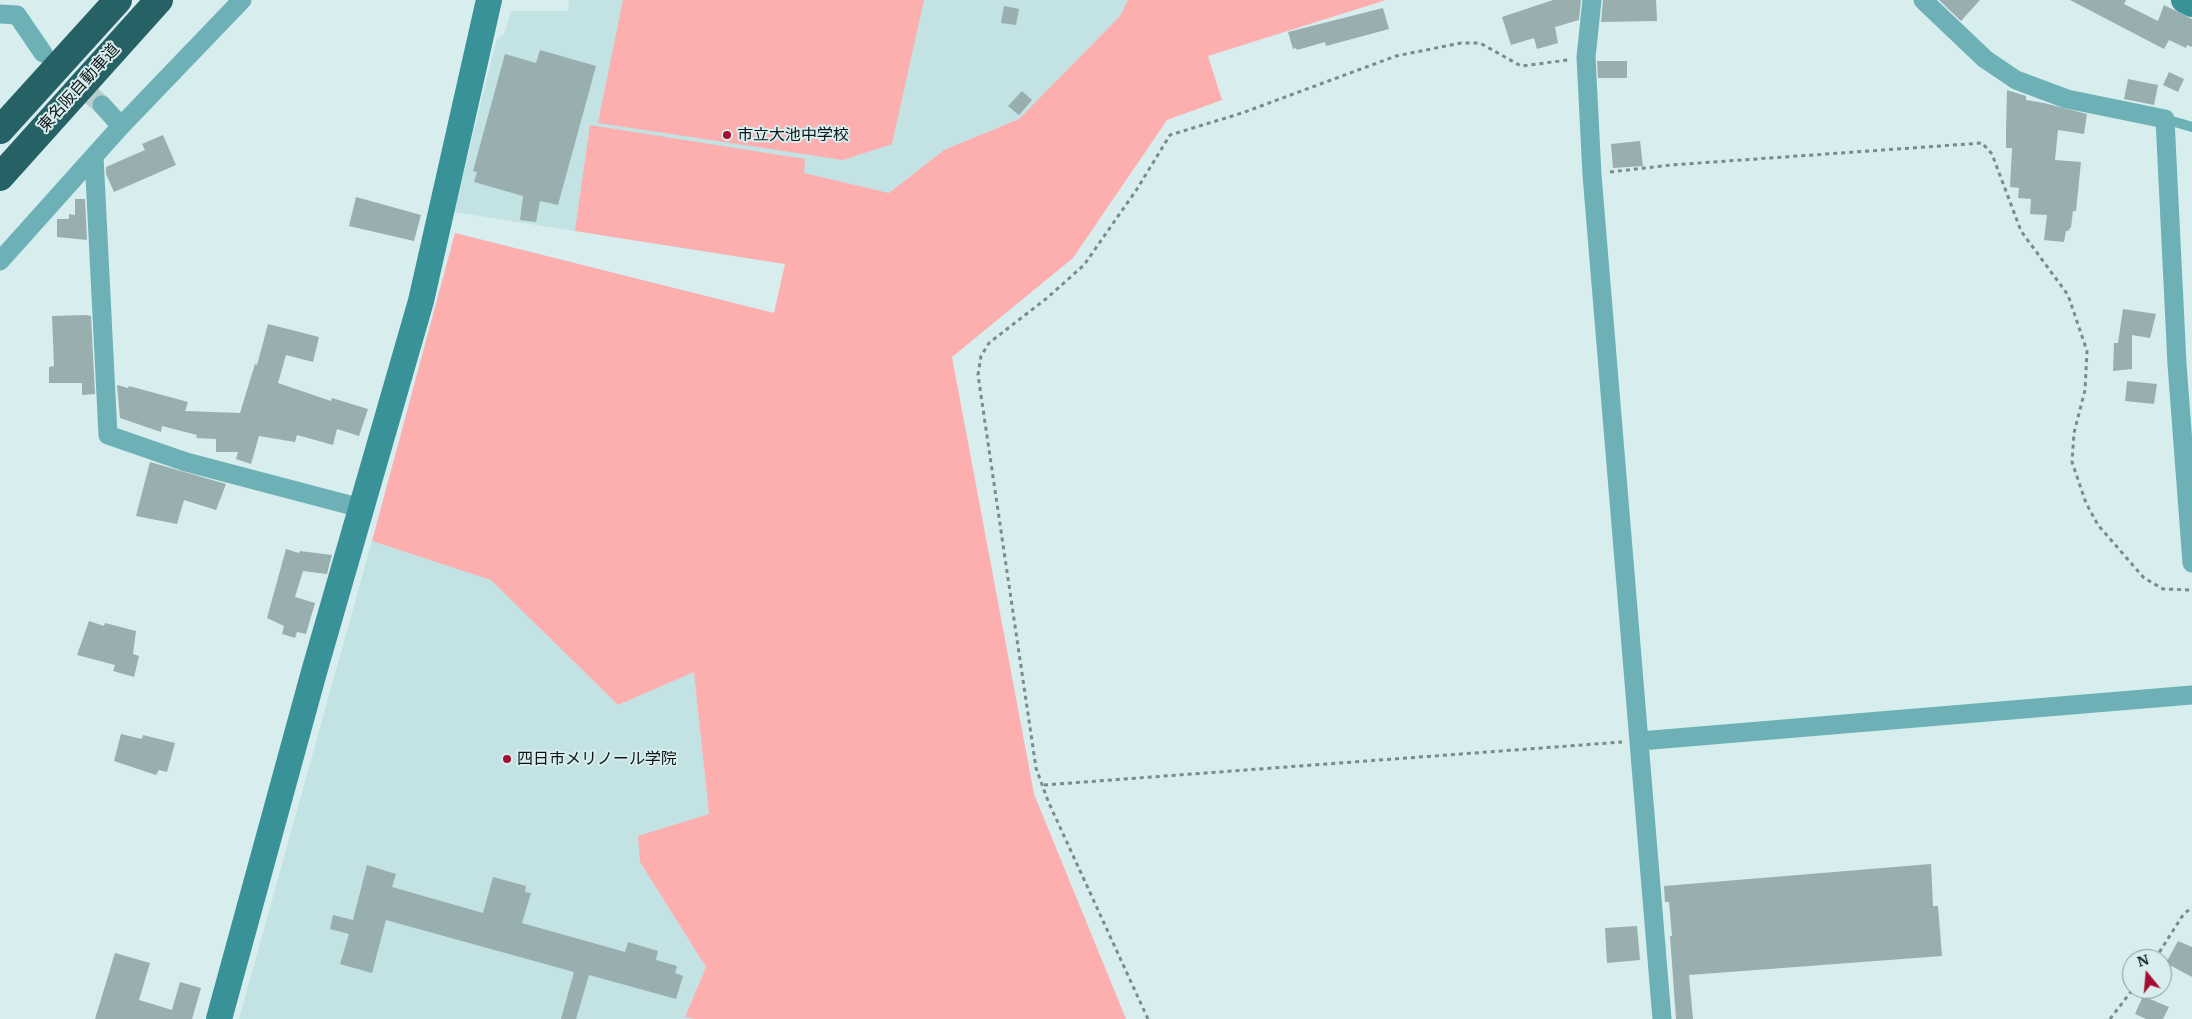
<!DOCTYPE html>
<html>
<head>
<meta charset="utf-8">
<style>
	body { margin:0 }
	#map { position:relative; width:2192px; height:1019px; overflow:hidden; background:#d7edee; font-family:Merriweather,serif }
	canvas { display:block }
	.north { position:absolute; left:2122px; top:949px; width:50px; height:50px; box-sizing:border-box; background:#d7edee; border:1px solid #879798; border-radius:50%; rotate:343deg; font-size:14px; font-weight:700; line-height:20px; text-align:center; color:#0f1718 }
	.north::after { content:''; display:block; margin:auto; width:18px; height:22px; background:#a60c2e; clip-path:polygon(50% 0,100% 100%,50% 72%,0 100%) }
</style>
</head>
<body>
<div id="map">
<canvas width="2192" height="1019"></canvas>
<div class="north">N</div>
</div>
<script>
const ctx = document.querySelector('canvas').getContext('2d');
ctx.lineJoin = 'round';
function paint(path, color) { ctx.fillStyle = color; ctx.fill(path, 'evenodd'); }
const poly = rows => new Path2D(rows.map(r => 'M' + r).join(''));
function trace(path, color, width, dash) { ctx.strokeStyle = color; ctx.lineWidth = width; ctx.lineCap = dash ? 'butt' : 'round'; ctx.setLineDash(dash || []); ctx.stroke(path); }
function write(font, color, halo, rows, align = 'center') {
  ctx.font = font + ' Merriweather,"Noto Sans JP",serif'; ctx.lineWidth = 4; ctx.setLineDash([]); ctx.textBaseline = 'middle'; ctx.strokeStyle = halo; ctx.fillStyle = color; for (const [text, x, y, turn = 0] of rows) {
    ctx.save(); ctx.translate(x, y); ctx.rotate((+turn || 0) * Math.PI / 180); ctx.textAlign = isNaN(turn) ? turn : align; if (halo) ctx.strokeText(text, 0, 0); ctx.fillText(text, 0, 0); ctx.restore();
  }
}
paint(poly([
	[569,0,1128,0,1120,16,1019,119,944,150,889,193,803,173,785,264,454,212,497,38,504,35,511,11,568,11],
	[372,541,491,579,618,705,694,671,709,814,640,862,706,967,685,1016,695,1019,239,1019]
]), '#c2e2e4');
paint(poly([
	[623,0,924,0,892,144,843,160,598,123],
	[1128,0,1386,0,1208,56,1222,100,1167,120,1073,258,952,357,1034,794,1126,1019,695,1019,685,1017,706,967,640,862,638,836,709,814,694,672,618,705,491,580,372,541,455,233,774,313,785,264,575,231,590,125,805,159,804,173,889,193,944,150,1019,119,1120,16]
]), '#fdaeae');
paint(poly([
	[1553,0,1581,0,1579,20,1555,27,1558,43,1537,49,1534,38,1511,45,1502,17],
	[1603,0,1656,0,1657,21,1601,22],
	[1939,0,1980,0,1961,21],
	[2070,0,2126,0,2124,4,2158,21,2164,5,2192,19,2192,47,2187,45,2186,48,2169,40,2164,49],
	[1004,6,1019,9,1016,25,1001,23],
	[1383,8,1389,29,1326,46,1325,42,1297,50,1296,48,1293,49,1288,32],
	[540,50,596,66,558,205,540,201,536,222,520,220,523,196,474,182,477,172,473,171,505,54,536,63],
	[1597,61,1627,61,1627,78,1598,78],
	[2169,72,2184,79,2178,92,2163,85],
	[2128,79,2158,85,2154,105,2124,99],
	[2007,90,2026,96,2026,100,2044,103,2087,114,2084,134,2058,130,2055,160,2081,162,2076,211,2073,211,2071,227,2068,231,2066,231,2064,242,2044,240,2047,215,2030,214,2031,199,2018,198,2019,188,2010,187,2012,148,2006,148,2006,132],
	[1022,91,1032,100,1019,115,1008,106],
	[163,135,176,165,114,192,106,174,106,167,145,150,142,144],
	[1640,141,1643,166,1613,168,1611,144],
	[356,197,421,215,414,241,349,226],
	[75,199,85,199,87,240,57,237,57,219,69,219,69,214,75,215],
	[2123,309,2156,314,2150,338,2132,335,2132,369,2113,371,2114,343,2118,343],
	[86,315,91,316,95,394,82,395,82,383,49,383,49,367,54,366,52,316],
	[268,324,319,337,313,362,286,355,278,383,331,401,332,398,368,409,359,436,337,429,333,445,297,435,295,442,259,436,251,464,236,459,238,452,216,452,216,439,196,438,197,435,162,426,161,432,120,418,117,385,128,388,129,386,188,402,185,411,240,413,255,364,257,365],
	[2127,381,2157,384,2154,404,2125,401],
	[150,462,226,484,216,510,184,500,177,524,136,516],
	[286,549,299,553,300,551,332,555,327,574,303,571,295,597,315,603,306,634,297,632,295,638,282,634,284,626,267,618],
	[89,621,104,626,105,623,136,631,133,654,139,656,134,677,113,671,115,665,77,655],
	[121,734,142,739,143,735,175,743,167,772,159,770,156,775,114,761],
	[1931,864,1933,906,1938,906,1942,956,1689,975,1693,1019,1676,1019,1670,936,1672,936,1669,902,1665,902,1664,886],
	[367,865,396,874,392,887,483,913,493,877,526,886,525,892,531,893,522,923,625,952,628,942,658,951,656,960,677,966,675,973,683,976,676,999,589,975,576,1019,561,1019,574,972,386,920,372,973,340,964,349,934,330,929,333,915,353,920],
	[1637,926,1640,960,1607,963,1605,928],
	[2178,941,2192,947,2192,977,2166,963],
	[115,953,150,963,139,1000,172,1010,180,982,201,988,192,1019,95,1019],
	[2143,996,2169,1007,2163,1019,2146,1019,2135,1014]
]), '#99aeaf');
trace(poly([
	[49,59,102,105]
]), '#b9cdce', 19, [19, 9]);
trace(poly([
	[1610,172,1671,165,1982,143,1992,154,2021,231,2068,295,2087,351,2085,390,2074,433,2072,462,2086,503,2098,525,2144,578,2163,589,2192,590],
	[1044,785,1622,742],
	[2155,959,2183,915,2192,907],
	[1148,1019,1048,801,1036,768,978,375,981,356,989,343,1047,298,1084,265,1137,189,1170,135,1242,113,1396,56,1461,43,1480,43,1521,66,1568,60],
	[2110,1019,2133,989]
]), '#7b8b8c', 3, [4, 4]);
trace(poly([
	[2165,119,2192,127]
]), '#6db1b6', 10);
trace(poly([
	[1592,0,1586,57,1592,175,1662,1019],
	[1923,0,1985,59,2016,80,2067,99,2165,119,2177,364,2192,563],
	[0,14,17,15,43,53],
	[102,105,121,126],
	[94,156,108,435,186,462,361,508],
	[0,261,121,126,242,0],
	[1640,741,2192,695]
]), '#6db1b6', 19);
trace(poly([
	[2184,0,2192,4],
	[219,1019,314,672,421,301,489,0]
]), '#389297', 26);
trace(poly([
	[0,130,118,0],
	[0,177,159,0]
]), '#256165', 28);
for (const [x, y, r, color] of [
	[727,135,5,"#a60c2e"],
	[507,759,5,"#a60c2e"]
]) { const dot = new Path2D(); dot.arc(x, y, r, 0, 2 * Math.PI); ctx.fillStyle = color; ctx.fill(dot); trace(dot, '#d7edee', 2); }
write('16px', '#0f1718', '#d7edee', [
	["東名阪自動車道",79,88,-48]
]);
write('16px', '#0f1718', '#d7edee', [
	["市立大池中学校",737,135],
	["四日市メリノール学院",517,759]
], 'left');
</script>
</body>
</html>
